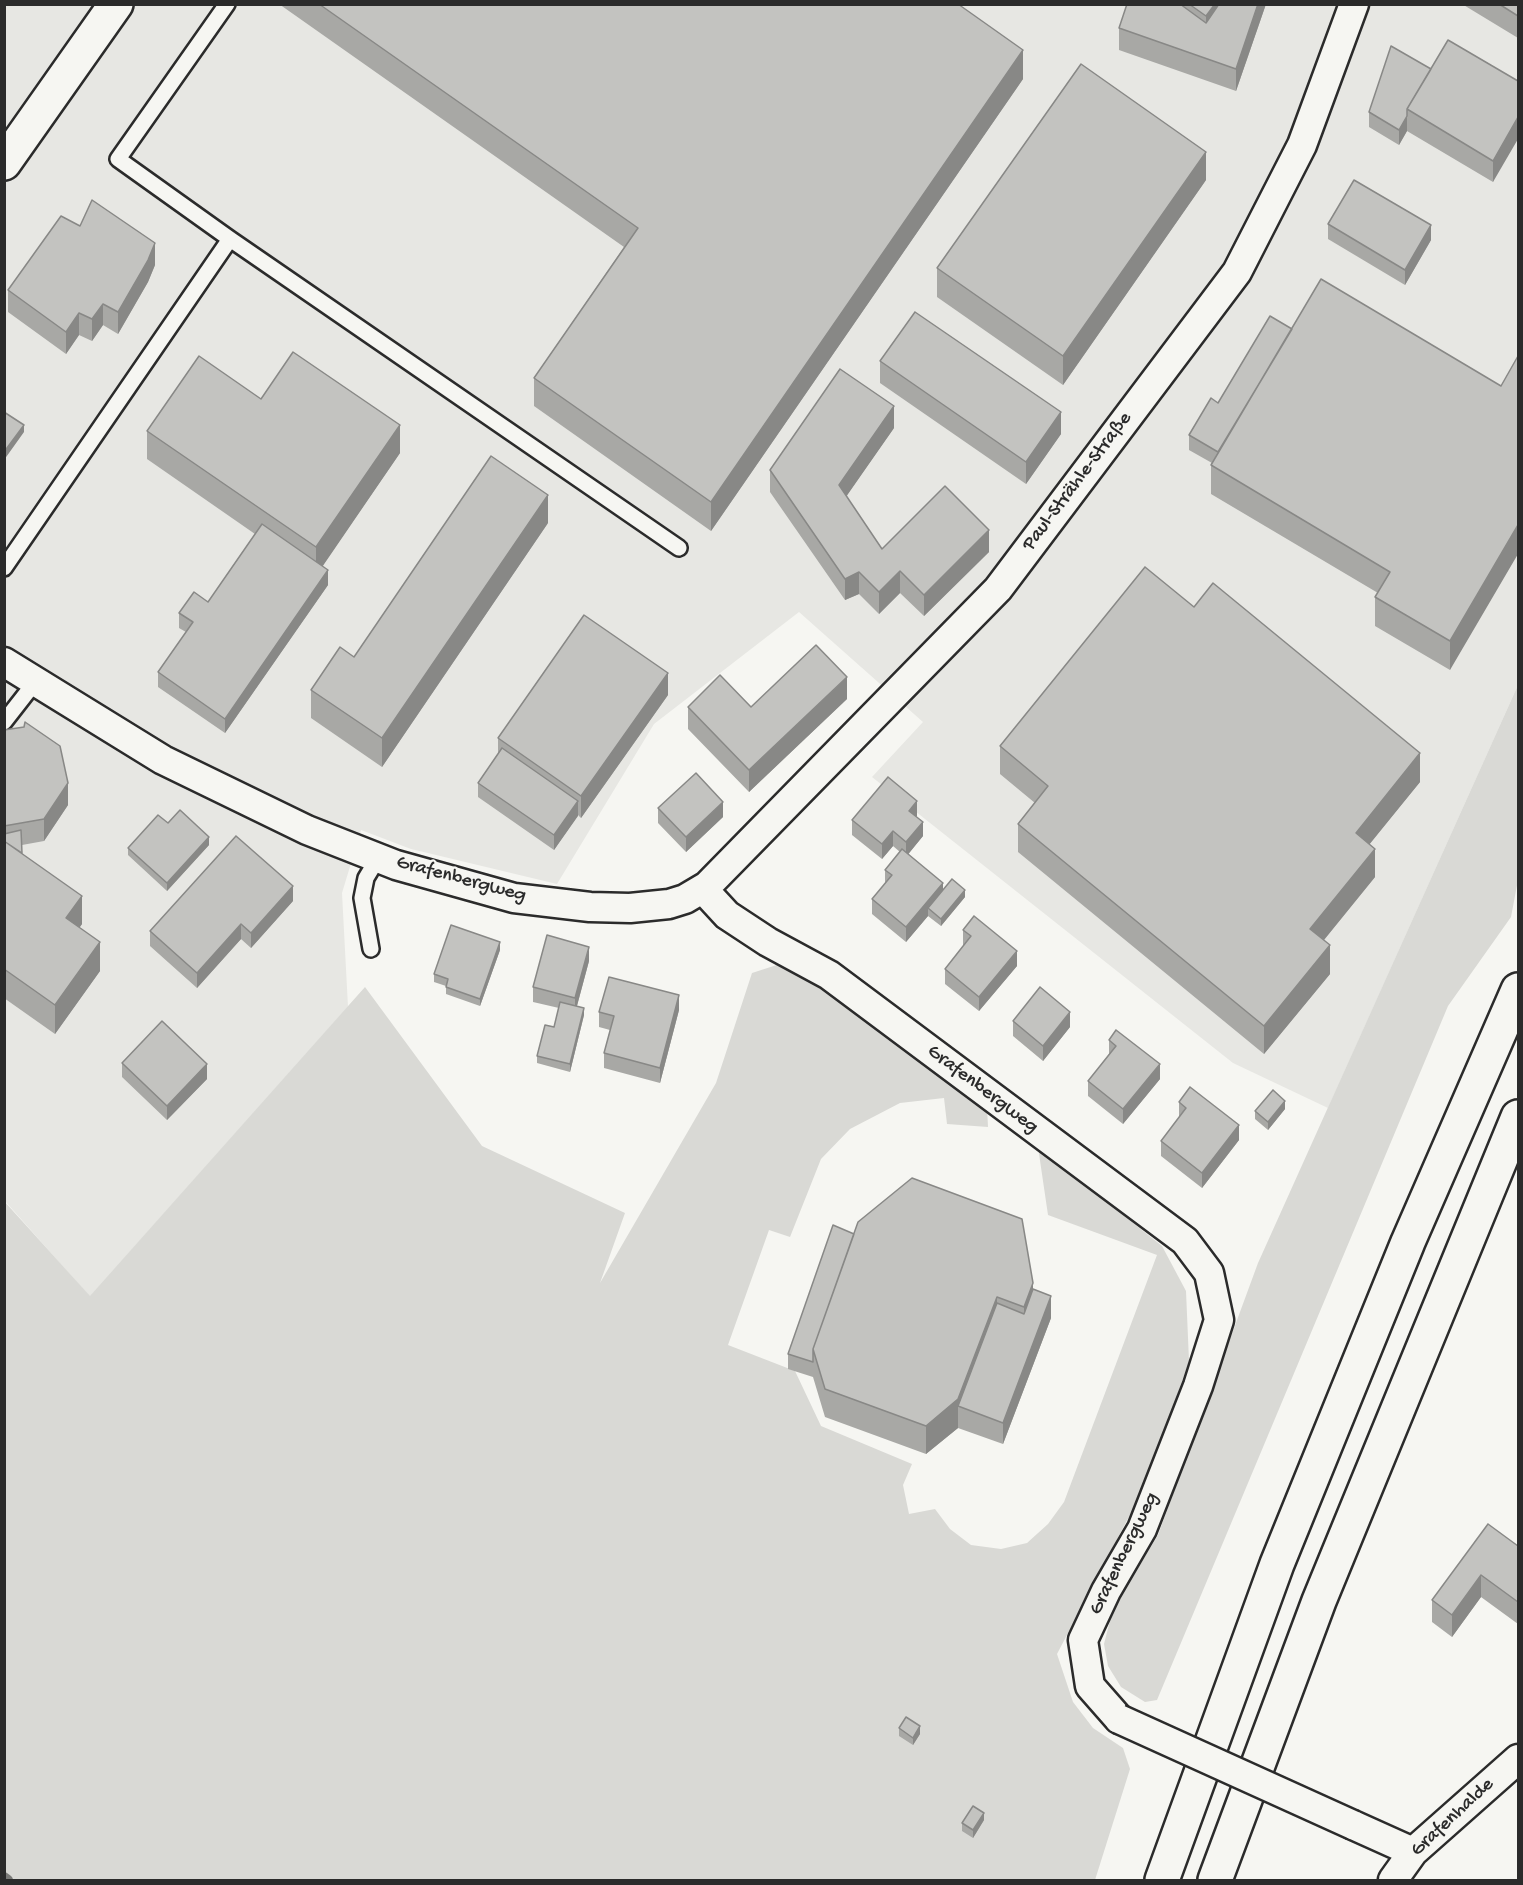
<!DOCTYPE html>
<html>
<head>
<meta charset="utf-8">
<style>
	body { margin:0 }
	#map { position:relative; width:1523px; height:1885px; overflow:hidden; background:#f6f6f2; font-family:"Gochi Hand",sans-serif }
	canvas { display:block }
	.frame { position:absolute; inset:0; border:6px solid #2b2b2b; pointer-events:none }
</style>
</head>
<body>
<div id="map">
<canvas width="1523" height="1885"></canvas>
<div class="frame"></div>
</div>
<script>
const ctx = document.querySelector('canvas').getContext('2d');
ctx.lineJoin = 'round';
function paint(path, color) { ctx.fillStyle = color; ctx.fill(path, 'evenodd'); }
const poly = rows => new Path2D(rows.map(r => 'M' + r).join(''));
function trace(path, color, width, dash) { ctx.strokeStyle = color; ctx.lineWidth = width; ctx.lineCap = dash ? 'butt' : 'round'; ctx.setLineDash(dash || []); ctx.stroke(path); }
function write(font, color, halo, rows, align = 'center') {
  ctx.font = font + ' "Gochi Hand",sans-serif'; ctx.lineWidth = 4.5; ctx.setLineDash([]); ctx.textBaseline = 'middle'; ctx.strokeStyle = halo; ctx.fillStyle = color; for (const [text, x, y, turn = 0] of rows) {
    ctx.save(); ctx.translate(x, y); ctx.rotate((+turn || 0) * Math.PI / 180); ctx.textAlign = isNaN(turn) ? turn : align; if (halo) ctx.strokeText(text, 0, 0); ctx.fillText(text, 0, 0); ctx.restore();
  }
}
paint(poly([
	[4,5,1518,5,1518,685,1328,1108,1233,1063,872,777,923,722,799,612,654,724,557,884,411,849,361,830,342,893,348,1007,90,1297,5,1201]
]), '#e7e7e3');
paint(poly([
	[1518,685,1518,880,1511,917,1448,1006,1157,1700,1145,1702,1121,1687,1108,1666,1104,1644,1113,1609,1158,1535,1258,1263],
	[786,962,987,1107,988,1127,947,1124,944,1098,900,1103,850,1129,821,1159,790,1237,769,1230,728,1345,795,1371,821,1426,912,1464,903,1485,909,1514,935,1509,950,1529,971,1545,1001,1549,1027,1543,1048,1524,1064,1502,1157,1255,1048,1215,1038,1147,1162,1246,1186,1291,1189,1361,1146,1484,1057,1654,1073,1702,1093,1728,1123,1748,1130,1769,1095,1880,5,1880,4,1201,90,1296,365,987,482,1146,625,1213,600,1283,716,1083,752,973]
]), '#d9d9d5');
trace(poly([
	[4,1877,8,1880]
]), '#7a7a78', 10);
const service = poly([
	[227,4,118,159,230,239,679,548],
	[4,568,230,239],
	[4,722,36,681],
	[371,949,362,898,366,878,378,858]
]);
const minor = poly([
	[4,662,163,760,307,830,396,865,514,898,590,907,630,908,669,904,685,899,707,886,998,589,1237,272,1302,145,1354,4],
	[703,889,727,915,768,942,829,975,1185,1241,1209,1273,1219,1320,1198,1386,1142,1529,1106,1591,1083,1640,1090,1686,1119,1719],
	[1353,1825,1413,1852],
	[1393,1880,1413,1852,1518,1759]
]);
const secondary = poly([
	[4,163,116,4]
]);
const trunk = poly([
	[1162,1880,1277,1564,1408,1242,1518,990],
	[1215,1880,1319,1601,1518,1117]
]);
trace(service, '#2b2b2b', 20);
trace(minor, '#2b2b2b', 33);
trace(secondary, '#2b2b2b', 38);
trace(trunk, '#2b2b2b', 38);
trace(service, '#f6f6f2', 15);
trace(minor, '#f6f6f2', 28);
trace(secondary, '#f6f6f2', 33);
trace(trunk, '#f6f6f2', 33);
const minorBridge = poly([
	[1119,1719,1353,1825]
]);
trace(minorBridge, '#2b2b2b', 33, []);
trace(minorBridge, '#f6f6f2', 28);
paint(poly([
	[279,4,958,4,1023,79,711,531,534,406,534,378,624,247],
	[1127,4,1266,4,1236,91,1119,50,1119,28],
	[1462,4,1518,4,1518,38],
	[1431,69,1518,81,1493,182,1407,131,1399,145,1369,127,1369,112],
	[1206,180,1063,385,937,297,937,268],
	[1328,224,1431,240,1405,285,1328,239],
	[155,265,148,282,118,334,103,325,92,341,79,335,66,354,8,312,8,290],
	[1292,329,1501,386,1450,670,1375,626,1375,597,1378,593,1211,494,1211,465,1212,463,1189,450,1189,435,1218,403],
	[880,361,1061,434,1026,484,880,383],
	[261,399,400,453,322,566,328,585,225,733,158,687,158,672,186,632,179,628,179,613,208,602,255,534,147,459,147,431],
	[894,428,846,496,882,549,989,552,924,616,900,593,879,614,859,594,845,600,770,492,770,470],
	[548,523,382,767,311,718,311,690,354,657],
	[1194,607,1420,782,1369,844,1375,877,1324,940,1330,974,1264,1054,1018,852,1018,824,1035,803,1000,774,1000,746],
	[668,695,581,818,578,815,554,850,478,797,478,783,498,755,498,738],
	[847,699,749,792,688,729,688,707,751,707],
	[4,730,68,805,44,841,22,845,22,853,82,924,79,928,100,971,55,1034,4,998],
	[658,808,723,817,686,852,658,823],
	[917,816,916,817,923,836,908,854,943,890,965,897,941,926,928,916,906,942,872,914,872,899,885,884,885,870,900,852,893,846,882,859,852,835,852,820],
	[168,823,209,845,167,891,128,855,128,848],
	[293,901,251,948,241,939,197,988,150,946,150,931],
	[963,930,1017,966,979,1011,945,984,945,969,964,945,963,945],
	[500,950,480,1006,446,994,446,986,434,982,434,974],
	[589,961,577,1006,584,1015,570,1072,537,1063,537,1056,554,1027,559,1008,533,1002,533,987],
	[679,1010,660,1083,604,1068,604,1053,610,1030,599,1027,599,1012],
	[1013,1021,1070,1027,1043,1061,1013,1036],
	[1109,1040,1160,1079,1123,1124,1088,1096,1088,1081,1109,1054],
	[122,1063,207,1079,167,1120,122,1077],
	[1179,1102,1239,1140,1202,1188,1161,1156,1161,1141,1179,1118],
	[1285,1109,1268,1130,1255,1119,1255,1111],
	[854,1234,1033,1289,1051,1318,1003,1444,958,1428,926,1454,825,1417,813,1377,788,1369,788,1354],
	[1518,1546,1518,1624,1481,1597,1452,1637,1432,1622,1432,1600],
	[899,1728,920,1734,913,1745,899,1736],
	[984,1820,973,1838,962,1831,962,1823]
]), '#a8a8a5');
paint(poly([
	[1215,4,1235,4,1206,45,1206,16],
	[1258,4,1266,4,1236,91,1236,69],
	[1023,50,1023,79,711,531,711,502],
	[1407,116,1407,131,1399,145,1399,130],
	[1518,117,1518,139,1493,182,1493,161],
	[1206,152,1206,180,1063,385,1063,356],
	[1431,225,1431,240,1405,285,1405,270],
	[155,243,155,265,148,282,118,334,118,312],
	[103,304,103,325,92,341,92,319],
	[79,313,79,335,66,354,66,332],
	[894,406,894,428,839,507,839,485],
	[1061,412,1061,434,1026,484,1026,462],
	[24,425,24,432,4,460,4,452],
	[400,425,400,453,316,576,316,547],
	[548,495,548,523,382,767,382,738],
	[1518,525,1518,554,1450,670,1450,641],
	[989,530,989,552,924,616,924,595],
	[328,570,328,585,225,733,225,719],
	[900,571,900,593,879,614,879,592],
	[859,572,859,594,845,600,845,579],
	[668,673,668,695,581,818,581,796],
	[847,677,847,699,749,792,749,770],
	[1420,753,1420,782,1356,861,1356,833],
	[68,783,68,805,44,841,44,819],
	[578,801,578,816,554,850,554,835],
	[917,801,917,816,909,826,909,811],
	[723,802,723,817,686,852,686,837],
	[923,822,923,836,906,857,906,842],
	[893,831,893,846,882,859,882,844],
	[209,837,209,845,167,891,167,883],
	[1375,849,1375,877,1310,957,1310,929],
	[943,883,943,898,928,908,928,916,906,942,906,927],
	[293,886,293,901,251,948,251,933],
	[965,890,965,897,941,926,941,919],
	[82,896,82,924,66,947,66,918],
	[241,924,241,939,197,988,197,973],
	[100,942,100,971,55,1034,55,1005],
	[500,942,500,950,480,1006,480,999],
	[1330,945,1330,974,1264,1054,1264,1026],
	[589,947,589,961,575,1013,575,998],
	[1017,951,1017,966,979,1011,979,997],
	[679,995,679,1010,660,1083,660,1068],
	[584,1008,584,1015,570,1072,570,1064],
	[1070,1012,1070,1027,1043,1061,1043,1046],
	[207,1064,207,1079,167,1120,167,1106],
	[1160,1064,1160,1079,1123,1124,1123,1109],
	[1285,1101,1285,1109,1268,1130,1268,1122],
	[1239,1125,1239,1140,1202,1188,1202,1173],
	[1033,1283,1033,1311,1024,1336,1024,1307],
	[1051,1296,1051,1318,1003,1444,1003,1423],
	[997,1297,997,1325,958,1406,958,1428,926,1454,926,1426],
	[1481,1575,1481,1597,1452,1637,1452,1615],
	[920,1726,920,1734,913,1745,913,1738],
	[984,1813,984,1820,973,1838,973,1830]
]), '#888886');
const building = poly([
	[319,4,958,4,1023,50,711,502,534,378,638,228,319,4],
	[1127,4,1180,4,1206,23,1219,4,1258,4,1236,69,1119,28,1127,4],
	[1189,4,1215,4,1206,16,1189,4],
	[1499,4,1518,4,1518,16,1499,4],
	[1448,40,1518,81,1518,117,1493,161,1407,109,1448,40],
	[1391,46,1431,69,1407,109,1407,116,1399,130,1369,112,1391,46],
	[1081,64,1206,152,1063,356,937,268,1081,64],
	[1354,180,1431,225,1405,270,1328,224,1354,180],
	[92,200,155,243,148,260,118,312,103,304,92,319,79,313,66,332,8,290,61,216,80,226,92,200],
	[1321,279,1501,386,1518,356,1518,525,1450,641,1375,597,1390,572,1211,465,1321,279],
	[915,312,1061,412,1026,462,880,361,915,312],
	[1270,316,1292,329,1218,452,1189,435,1211,398,1218,403,1270,316],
	[293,352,400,425,316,547,147,431,199,356,261,399,293,352],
	[840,369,894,406,839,485,882,549,945,486,989,530,924,595,900,571,879,592,859,572,845,579,770,470,840,369],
	[4,412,24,425,4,452,4,412],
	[491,456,548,495,382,738,311,690,340,647,354,657,491,456],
	[262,524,328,570,225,719,158,672,193,622,179,613,194,592,208,602,262,524],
	[1145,567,1194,607,1213,583,1420,753,1356,833,1375,849,1310,929,1330,945,1264,1026,1018,824,1048,786,1000,746,1145,567],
	[584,615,668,673,581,796,498,738,584,615],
	[816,645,847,677,749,770,688,707,720,675,751,707,816,645],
	[25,722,60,746,68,783,44,819,4,826,4,730,24,727,25,722],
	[502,748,578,801,554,835,478,783,502,748],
	[696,773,723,802,686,837,658,808,696,773],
	[888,777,917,801,909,811,923,822,906,842,893,831,882,844,852,820,888,777],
	[180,810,209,837,167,883,128,848,158,815,168,823,180,810],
	[21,830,22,853,4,841,4,834,21,830],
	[236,836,293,886,251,933,241,924,197,973,150,931,236,836],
	[4,841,82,896,66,918,100,942,55,1005,4,969,4,841],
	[902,849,943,883,906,927,872,899,892,875,885,870,902,849],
	[952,879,965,890,941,919,928,908,952,879],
	[974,916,1017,951,979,997,945,969,971,936,963,930,974,916],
	[451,925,500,942,480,999,446,987,448,979,434,974,451,925],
	[547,935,589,947,575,998,533,987,547,935],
	[609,977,679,995,660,1068,604,1053,614,1016,599,1012,609,977],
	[1040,987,1070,1012,1043,1046,1013,1021,1040,987],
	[560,1002,584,1008,570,1064,537,1056,545,1025,554,1027,560,1002],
	[162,1021,207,1064,167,1106,122,1063,162,1021],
	[1116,1030,1160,1064,1123,1109,1088,1081,1116,1046,1109,1040,1116,1030],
	[1190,1087,1239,1125,1202,1173,1161,1141,1186,1108,1179,1102,1190,1087],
	[1273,1090,1285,1101,1268,1122,1255,1111,1273,1090],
	[912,1178,1022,1219,1033,1283,1024,1307,997,1297,958,1399,926,1426,825,1389,813,1349,858,1222,912,1178],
	[833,1225,854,1234,813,1349,813,1362,788,1354,833,1225],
	[1033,1289,1051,1296,1003,1423,958,1406,997,1303,1024,1314,1033,1289],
	[1488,1524,1518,1546,1518,1602,1481,1575,1452,1615,1432,1600,1488,1524],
	[906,1717,920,1726,913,1738,899,1728,906,1717],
	[973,1806,984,1813,973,1830,962,1823,973,1806]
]);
paint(building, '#c3c3c0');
trace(building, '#888886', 1.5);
write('20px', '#2b2b2b', '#f6f6f2', [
	["Paul-Strähle-Straße",1078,482,-53],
	["Grafenbergweg",461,880,15],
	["Grafenbergweg",982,1090,37],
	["Grafenbergweg",1125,1554,-64],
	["Grafenhalde",1453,1818,-43]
]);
</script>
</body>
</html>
